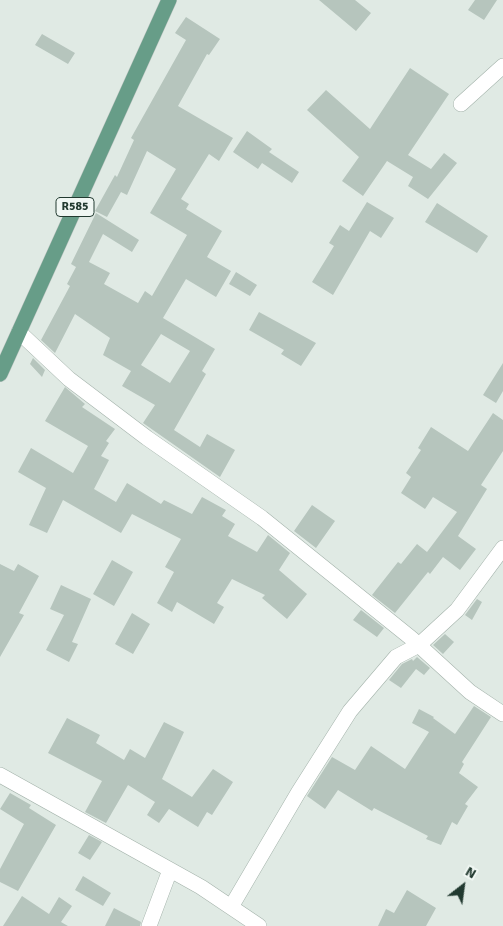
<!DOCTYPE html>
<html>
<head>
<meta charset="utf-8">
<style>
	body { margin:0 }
	#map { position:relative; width:503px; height:926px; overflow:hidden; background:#e0eae4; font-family:Signika,sans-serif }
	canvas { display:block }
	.north { position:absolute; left:438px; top:861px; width:50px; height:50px; -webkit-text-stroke:4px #f0f7f3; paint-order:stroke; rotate:30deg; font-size:14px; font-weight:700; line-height:20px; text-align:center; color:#223a30 }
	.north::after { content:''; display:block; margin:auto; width:18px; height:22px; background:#223a30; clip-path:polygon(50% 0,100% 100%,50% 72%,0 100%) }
</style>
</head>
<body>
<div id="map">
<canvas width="503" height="926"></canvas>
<div class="north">N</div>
</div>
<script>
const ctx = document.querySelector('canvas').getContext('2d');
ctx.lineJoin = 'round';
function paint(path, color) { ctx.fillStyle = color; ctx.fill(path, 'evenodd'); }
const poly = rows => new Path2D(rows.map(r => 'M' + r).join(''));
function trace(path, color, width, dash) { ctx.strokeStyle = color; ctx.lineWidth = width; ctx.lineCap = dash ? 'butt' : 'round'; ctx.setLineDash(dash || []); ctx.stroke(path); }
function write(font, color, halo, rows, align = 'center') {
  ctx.font = font + ' Signika,sans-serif'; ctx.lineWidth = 4; ctx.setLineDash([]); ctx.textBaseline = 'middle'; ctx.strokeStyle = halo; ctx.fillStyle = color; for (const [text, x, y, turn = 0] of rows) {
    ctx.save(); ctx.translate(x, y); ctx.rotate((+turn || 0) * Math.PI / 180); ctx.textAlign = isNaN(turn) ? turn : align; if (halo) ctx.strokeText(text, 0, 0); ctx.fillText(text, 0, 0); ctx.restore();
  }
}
paint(poly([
	[319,0,355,0,371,13,356,31],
	[475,0,497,0,484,20,468,10],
	[186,17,220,39,209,55,207,54,178,106,233,138,219,161,209,154,181,199,189,204,186,209,222,231,207,257,231,271,216,297,186,279,163,318,215,349,202,371,206,374,174,430,200,447,207,434,235,450,220,477,143,423,155,405,122,386,131,371,103,355,110,338,75,314,55,353,41,340,70,286,67,284,76,267,71,264,96,213,139,240,132,252,103,234,89,262,110,273,104,284,138,303,145,291,152,296,187,235,150,213,176,169,147,151,127,195,121,192,107,217,95,211,115,175,117,177,134,140,131,138,186,40,175,33],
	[161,334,190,351,170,383,141,365],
	[42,34,75,53,68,64,35,45],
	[410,68,449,94,408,155,431,169,444,153,457,163,428,199,408,186,413,177,387,161,363,196,342,181,359,157,307,110,326,90,370,129],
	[247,131,272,149,269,152,299,172,292,183,262,163,258,169,233,152],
	[367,202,394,218,381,238,370,231,333,295,312,282,334,246,329,243,340,225,349,231],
	[437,203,488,236,477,253,425,222],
	[236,272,257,285,250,296,229,284],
	[259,312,316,343,301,366,281,354,284,350,249,330],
	[33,358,45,370,42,377,30,364],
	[503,363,503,391,496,403,483,395],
	[65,387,85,404,82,407,115,429,106,441,109,443,101,456,109,460,94,489,116,502,127,483,161,504,164,500,192,514,202,497,226,510,222,516,235,524,228,536,257,552,268,535,290,553,279,570,307,594,287,619,262,598,265,595,232,579,217,603,224,607,214,624,177,602,172,612,157,603,174,572,165,567,181,539,132,514,121,533,63,500,47,533,29,525,46,488,18,472,31,448,73,473,88,446,45,421],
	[493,413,503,420,503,451,481,485,487,489,458,536,476,549,460,570,443,557,430,574,428,572,395,613,372,595,398,562,401,564,417,544,427,552,457,512,433,497,425,509,401,493,411,477,406,473,421,450,418,448,431,427,468,451],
	[312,505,335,521,316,548,294,531],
	[112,560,133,572,114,606,93,594],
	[0,564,14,571,18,564,39,576,19,613,24,615,0,657],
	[61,585,91,599,72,642,78,644,69,662,46,650,64,615,50,609],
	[477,599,482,602,472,620,465,615],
	[361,610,384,628,377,637,353,620],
	[132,613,150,624,133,654,115,644],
	[445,634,454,642,443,654,433,645],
	[417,657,430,668,424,675,416,669,401,688,389,680,402,664,412,659,413,661],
	[474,706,491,717,462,762,464,764,459,773,478,787,465,804,468,806,457,825,452,822,441,845,426,839,428,836,374,808,372,811,338,790,325,809,307,796,332,757,355,770,371,746,405,769,429,732,412,723,419,709,434,717,433,718,455,734],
	[67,718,100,735,96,743,124,760,130,749,145,758,164,722,184,732,162,779,192,797,213,769,233,782,212,815,207,812,198,827,169,809,159,823,147,815,155,802,128,785,106,823,85,812,102,781,48,753],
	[10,793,31,805,29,808,56,825,18,891,0,882,0,869,24,824,0,809],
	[89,835,102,842,90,860,78,853],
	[83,876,111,893,103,906,75,890],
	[407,890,436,908,426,926,378,926,386,909,394,913],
	[22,896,49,914,59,897,72,906,61,922,68,926,3,926],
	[114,908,141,922,140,926,105,926]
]), '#b6c5bd');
const minor = poly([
	[461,104,503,66],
	[19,332,69,379,147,438,262,518,411,638,470,692,503,714],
	[0,775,201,887,259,926],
	[231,907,298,793,350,711,396,657,419,645,457,610,503,548],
	[149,926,170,870]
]);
const primary = poly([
	[0,374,169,0]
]);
trace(minor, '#a3b2aa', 16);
trace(primary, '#bdc4c1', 16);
trace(minor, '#fff', 15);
trace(primary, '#679d88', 15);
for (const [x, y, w] of [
	[75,207,38]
]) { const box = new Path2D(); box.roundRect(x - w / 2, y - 9.5, w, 19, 4); ctx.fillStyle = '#f0f7f3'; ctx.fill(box); trace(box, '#223a30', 1); }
write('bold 12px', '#223a30', null, [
	["R585",75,207]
]);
</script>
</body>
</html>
